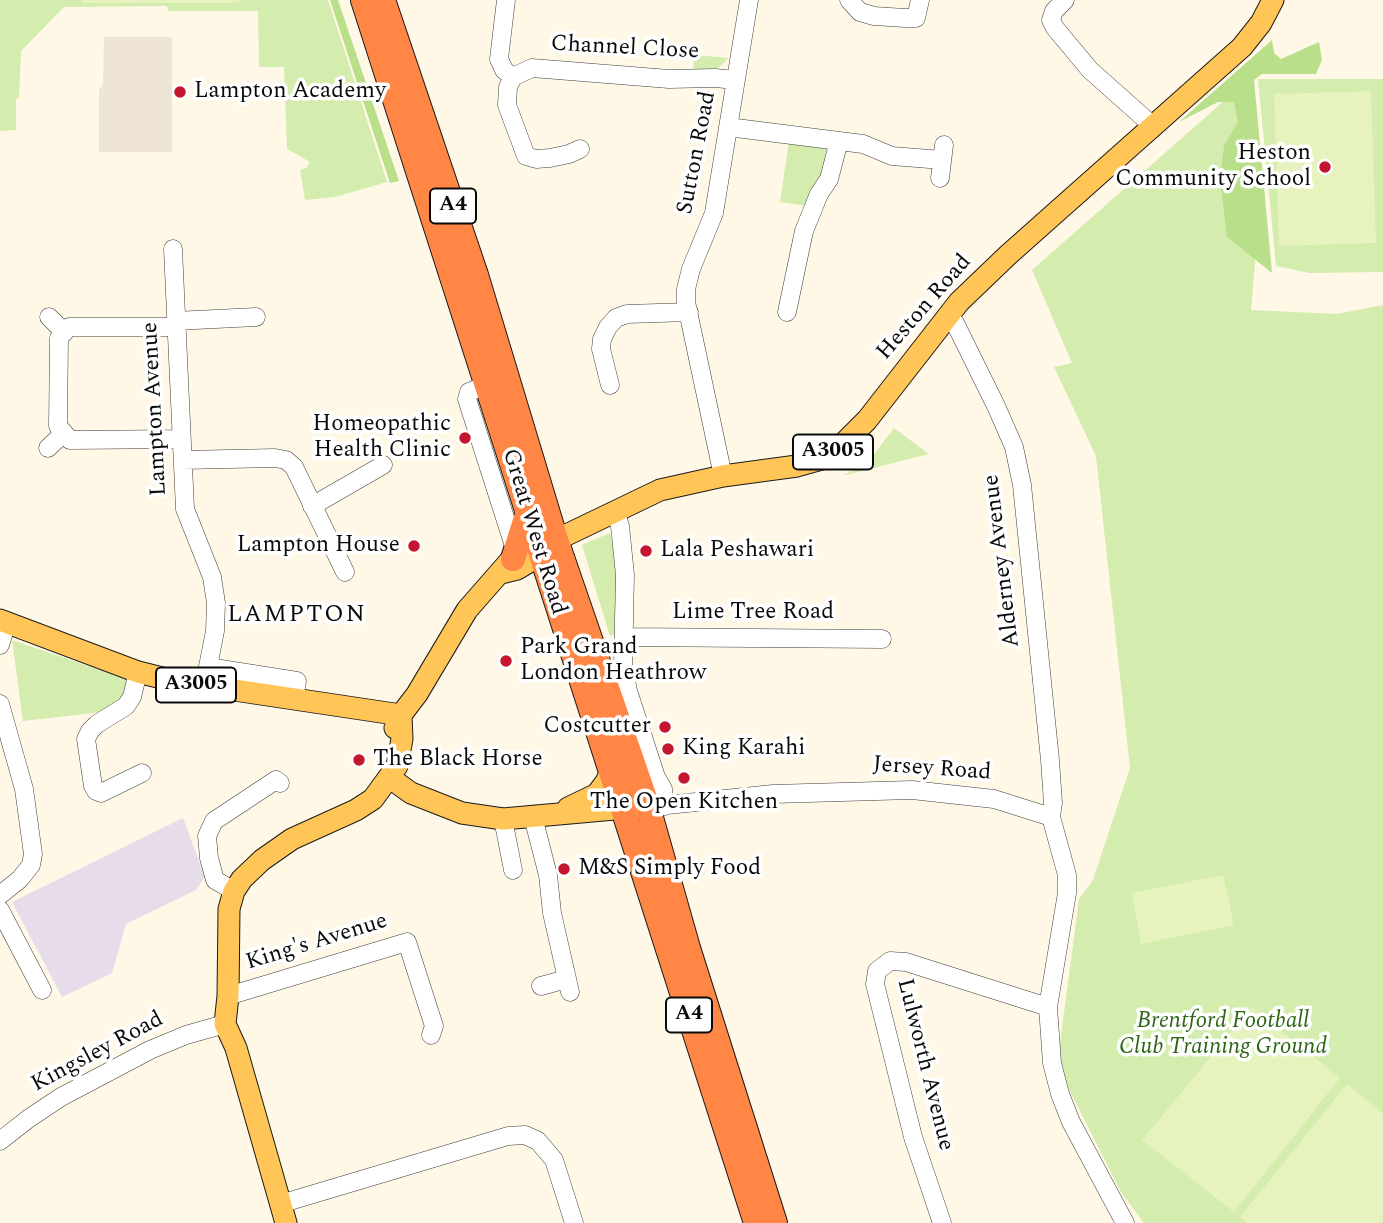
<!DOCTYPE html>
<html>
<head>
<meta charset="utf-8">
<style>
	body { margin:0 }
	canvas { display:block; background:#fff8e6 }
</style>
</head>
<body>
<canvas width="1383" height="1223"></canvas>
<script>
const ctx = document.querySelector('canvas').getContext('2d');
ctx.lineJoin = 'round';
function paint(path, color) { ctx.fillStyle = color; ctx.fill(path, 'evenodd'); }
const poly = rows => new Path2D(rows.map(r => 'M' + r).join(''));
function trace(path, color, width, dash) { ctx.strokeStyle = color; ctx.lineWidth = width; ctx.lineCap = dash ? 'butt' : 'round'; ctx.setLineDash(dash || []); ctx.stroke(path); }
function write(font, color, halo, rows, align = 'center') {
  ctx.font = font + ' Spectral,serif'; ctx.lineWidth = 7; ctx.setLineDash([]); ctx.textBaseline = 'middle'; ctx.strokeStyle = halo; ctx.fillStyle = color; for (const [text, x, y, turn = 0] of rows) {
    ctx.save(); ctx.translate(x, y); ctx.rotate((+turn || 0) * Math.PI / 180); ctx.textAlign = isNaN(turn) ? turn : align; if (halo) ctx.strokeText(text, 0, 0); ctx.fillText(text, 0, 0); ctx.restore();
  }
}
paint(poly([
	[183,818,205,877,196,890,126,924,112,973,62,997,12,902]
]), '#e7dcea');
paint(poly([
	[0,0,328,0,387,182,335,197,305,200,300,170,306,168,310,162,287,149,284,67,259,67,258,11,168,11,167,6,64,7,21,51,19,98,16,99,16,130,0,131],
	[694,55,729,58,718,68,693,71],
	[1258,79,1383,79,1383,272,1309,273,1276,266],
	[1242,85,1256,251,1251,310,1337,314,1383,305,1383,1223,1144,1223,1121,1192,1057,1066,1079,899,1093,880,1130,768,1096,456,1054,367,1072,363,1032,270],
	[789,141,827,145,822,174,807,206,780,202],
	[894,428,929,454,842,476,868,462],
	[610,533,618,570,616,634,610,636,582,545],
	[12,640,132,681,128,696,110,711,23,721]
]), '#d4ecad');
paint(poly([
	[330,0,338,0,399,181,390,183],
	[1272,40,1274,53,1281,59,1319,42,1322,60,1316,74,1262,74,1254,80,1272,273,1227,237,1220,179,1224,146,1238,122,1234,102,1218,102,1179,122]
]), '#b9df8b');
paint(poly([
	[82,0,240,0,238,3,83,3],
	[1371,91,1376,243,1279,246,1274,94],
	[1223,875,1234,925,1141,944,1132,893],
	[1252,1007,1340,1078,1234,1212,1142,1140],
	[1347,1084,1383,1113,1383,1220,1381,1223,1247,1223,1240,1217]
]), '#e6f3bf');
paint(poly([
	[104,37,172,37,172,152,99,152,99,89,103,86]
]), '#eee5d6');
const minor = poly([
	[506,0,499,59,504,70,513,77],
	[849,0,860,12,874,16,905,18,916,18,920,0],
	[1065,0,1054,11,1051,20,1055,28,1090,70,1153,126],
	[728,127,863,144,892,156,942,160],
	[580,149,569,154,550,158,536,159,526,156,507,105,508,87,513,77,532,68,669,79,715,78,736,80],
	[940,178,944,145],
	[173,249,185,509,212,577,216,603,215,631,204,687],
	[787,312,804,231,819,194,829,179,839,141],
	[948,314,955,323,996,406,1014,447,1022,485,1050,760,1053,803,1051,817],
	[49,317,64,332],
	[175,321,256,317],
	[176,327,69,327,59,338,58,426,70,440,181,439],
	[486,385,469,392,467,399,515,549],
	[610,385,601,349,602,339,608,327,616,318,627,314,689,312],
	[48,448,64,433],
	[183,460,275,458,286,460,294,467,345,572],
	[723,476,686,302,686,289,691,269,714,213,749,0],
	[312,506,383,465],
	[615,511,620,526,625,575,623,666,628,691,656,777,663,789,665,806],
	[624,637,882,639],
	[0,645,7,622],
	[208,667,297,681,294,699],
	[138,672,132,697,126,706,97,724,90,731,86,739,93,786,96,791,101,793,142,773],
	[0,704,24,789,33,854,31,865,20,879,0,895],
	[648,807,773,794,912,790,994,799,1051,817,1067,875,1067,893,1048,1007,1052,1063,1060,1094,1071,1122,1125,1223],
	[533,817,548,875,552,913,570,992],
	[503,819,513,870],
	[234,891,215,880,209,858,207,836,214,821,276,780,280,783],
	[0,910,42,990],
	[541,986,567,979],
	[228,996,407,942,434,1026,431,1035],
	[0,1141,28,1119,61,1097,150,1050,186,1035,225,1024],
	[280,1204,508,1136,525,1135,538,1141,554,1160,574,1223],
	[942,1223,913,1137,875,984,877,971,890,961,906,962,1048,1007]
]);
const major = poly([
	[501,573,517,569,534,559,540,550,556,540,660,490,723,476,797,466,822,459,837,450,867,420,959,302,1008,255,1242,47,1261,23,1273,0],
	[0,620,138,672,174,681,401,715],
	[395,728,401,715,417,694,467,610,509,562],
	[390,778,411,793,462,813,503,819,637,807],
	[568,808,597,794,606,782,610,773],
	[286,1223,236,1048,225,1024,228,996,229,909,234,891,242,879,262,860,292,839,356,810,373,799,397,766,402,739,401,715]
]);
const highway = poly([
	[363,0,756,1223],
	[383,0,476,275,556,540,648,807,688,948,775,1223],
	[513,559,528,511]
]);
trace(minor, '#3d3d3d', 19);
trace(major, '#1b1b1b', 23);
trace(highway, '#1b1b1b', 26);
trace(minor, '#fff', 18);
trace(major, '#ffc556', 21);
trace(highway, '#ff8644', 24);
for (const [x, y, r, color] of [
	[180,92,7,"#c51630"],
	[1325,167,7,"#c51630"],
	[465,438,7,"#c51630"],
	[414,546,7,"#c51630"],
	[646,551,7,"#c51630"],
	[506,661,7,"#c51630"],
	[665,727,7,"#c51630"],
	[668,749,7,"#c51630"],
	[359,760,7,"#c51630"],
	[684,778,7,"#c51630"],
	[564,869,7,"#c51630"]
]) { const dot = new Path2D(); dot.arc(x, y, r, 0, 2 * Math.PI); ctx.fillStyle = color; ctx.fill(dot); trace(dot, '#fff', 2.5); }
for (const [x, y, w] of [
	[453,206,46],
	[833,452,80],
	[196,685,80],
	[689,1015,46]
]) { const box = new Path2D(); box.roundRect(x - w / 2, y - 17.5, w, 35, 5); ctx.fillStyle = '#fff'; ctx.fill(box); trace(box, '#0a0a0a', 2); }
write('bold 21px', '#0a0a0a', null, [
	["A4",453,206],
	["A3005",833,452],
	["A3005",196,685],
	["A4",689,1015]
]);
write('23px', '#0a0a0a', '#fff', [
	["Channel Close",625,49,3],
	["Sutton Road",698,153,-79],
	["Heston Road",925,308,-49],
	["Lampton Avenue",156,409,-93],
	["Great West Road",533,532,73],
	["Alderney Avenue",1003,561,-97],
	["Lime Tree Road",753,613],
	["Jersey Road",932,770,4],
	["King's Avenue",317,943,-17],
	["Kingsley Road",98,1053,-28],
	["Lulworth Avenue",924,1065,76]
]);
write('23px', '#0a0a0a', '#fff', [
	["Lampton Academy",194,92],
	["Heston",1311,154,"right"],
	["Community School",1311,180,"right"],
	["Homeopathic",451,425,"right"],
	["Health Clinic",451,451,"right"],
	["Lampton House",400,546,"right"],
	["Lala Peshawari",660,551],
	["Park Grand",520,648],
	["London Heathrow",520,674],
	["Costcutter",651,727,"right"],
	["King Karahi",682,749],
	["The Black Horse",373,760],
	["The Open Kitchen",684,803,"center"],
	["M&S Simply Food",578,869]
], 'left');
write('italic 23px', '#2e6616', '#fff', [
	["Brentford Football",1223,1022],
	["Club Training Ground",1223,1048]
]);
ctx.letterSpacing = '2px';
write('24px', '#0a0a0a', '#fff', [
	["LAMPTON",297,616]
]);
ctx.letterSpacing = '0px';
</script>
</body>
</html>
